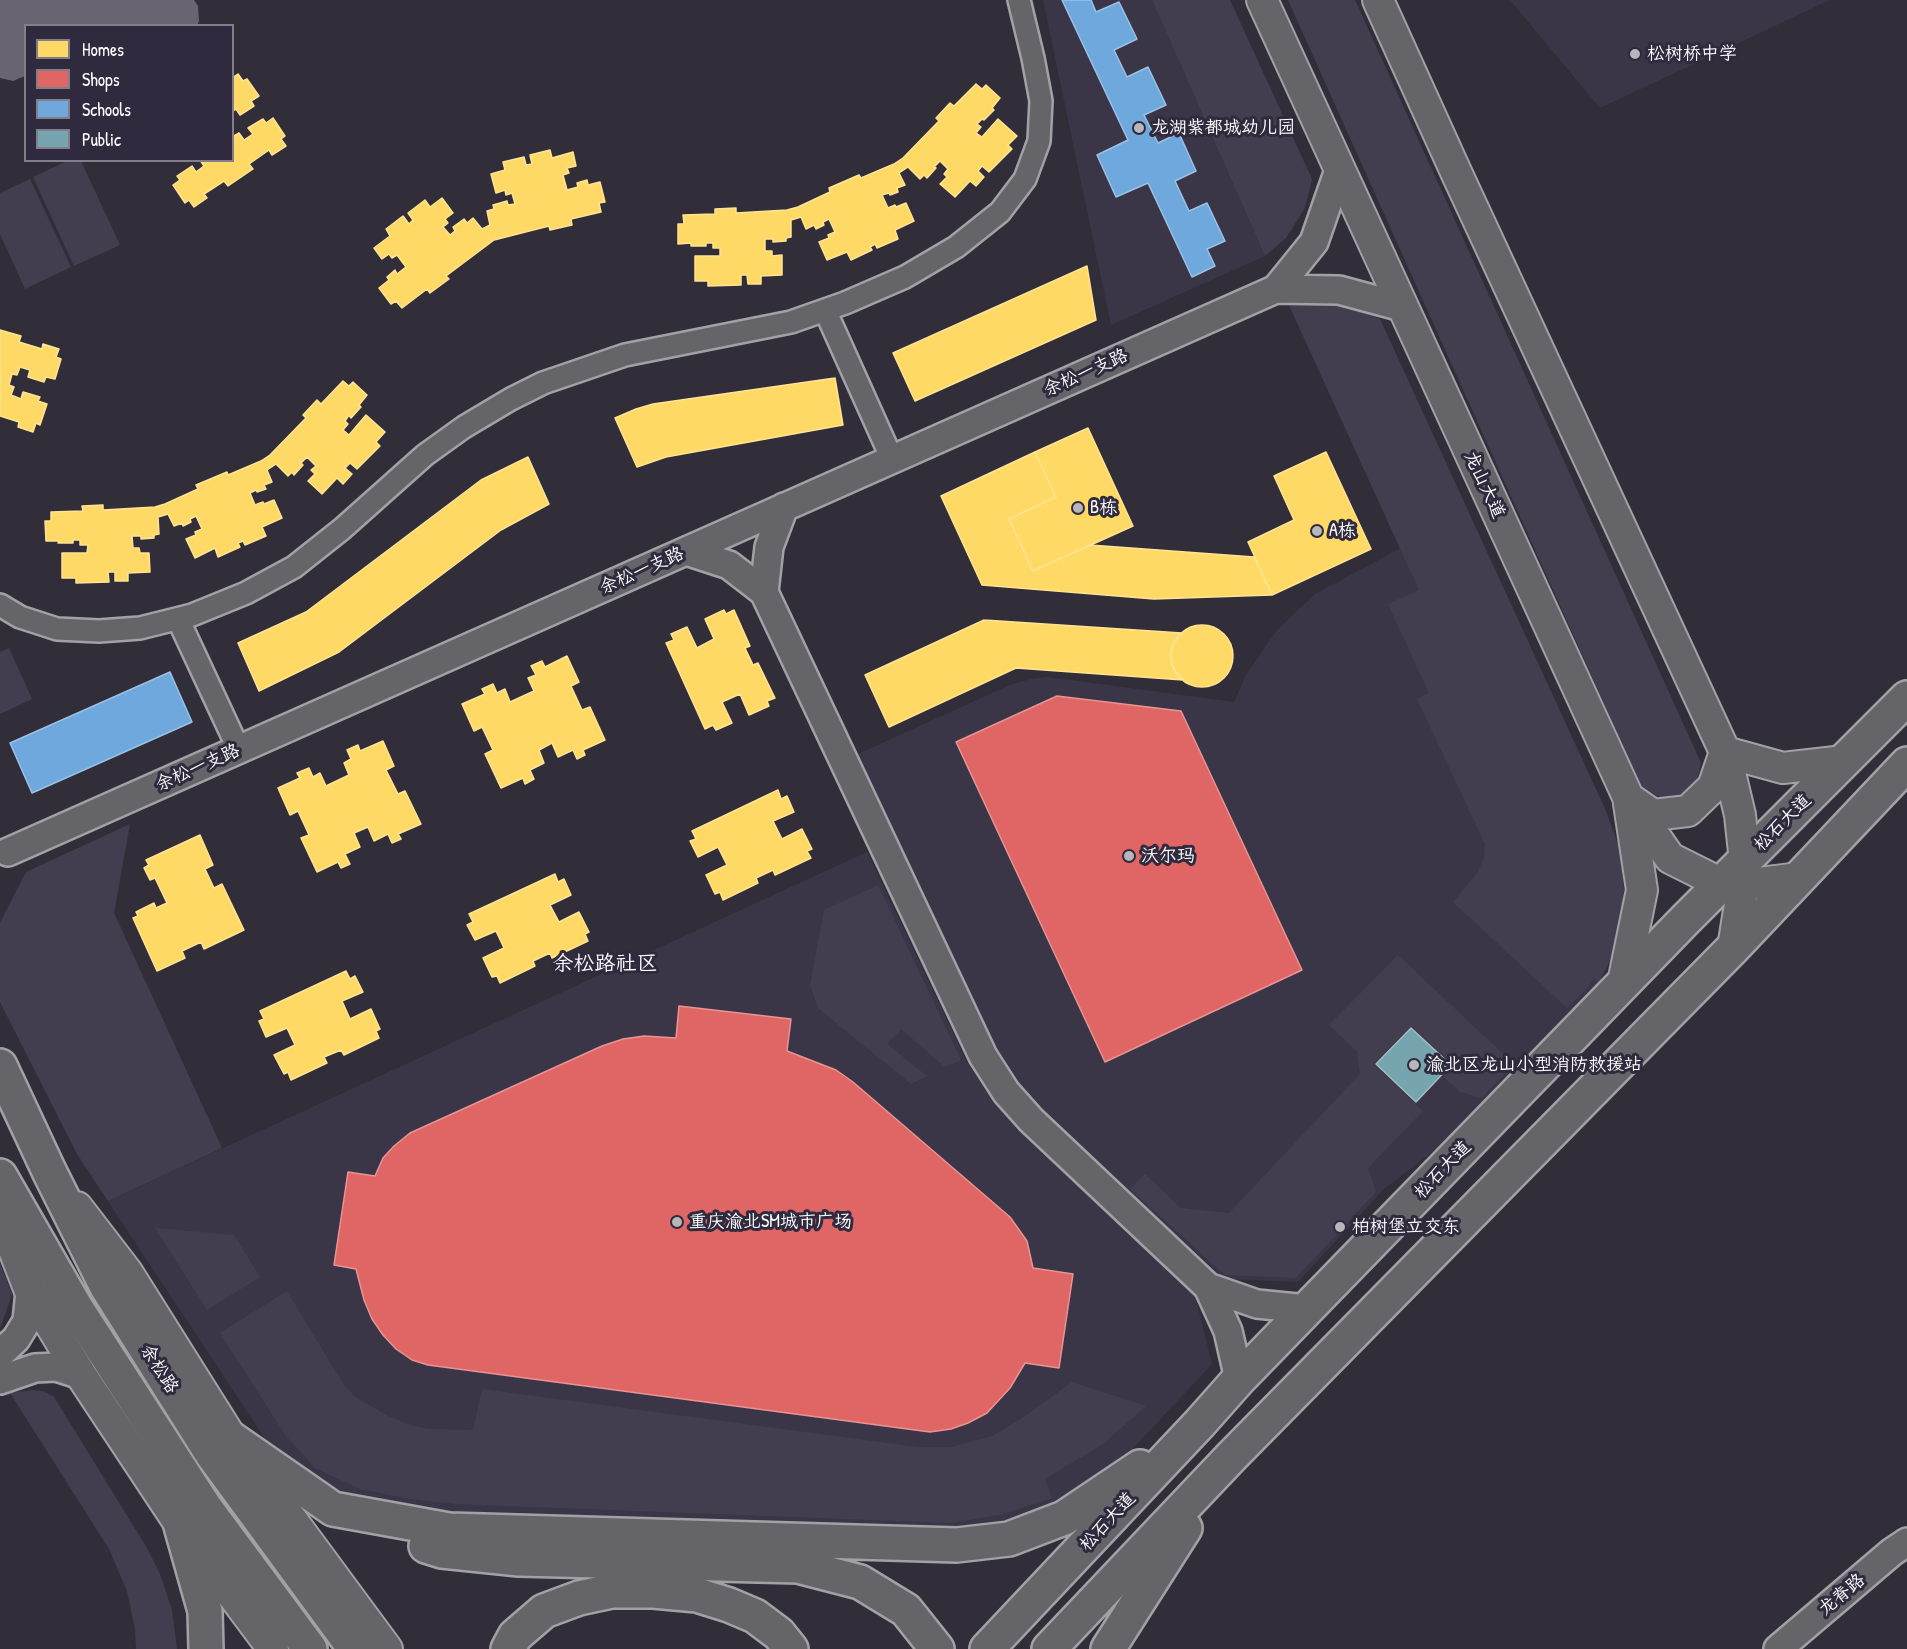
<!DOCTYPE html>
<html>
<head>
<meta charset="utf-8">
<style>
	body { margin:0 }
	#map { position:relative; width:1907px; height:1649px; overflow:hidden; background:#312e39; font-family:"Patrick Hand",sans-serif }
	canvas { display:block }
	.legend { position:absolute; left:24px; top:24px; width:210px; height:138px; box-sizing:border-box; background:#2f2a3d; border:2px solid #827f8b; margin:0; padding:8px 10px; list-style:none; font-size:18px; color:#fff }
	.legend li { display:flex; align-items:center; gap:12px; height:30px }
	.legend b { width:30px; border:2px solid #827f8b }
</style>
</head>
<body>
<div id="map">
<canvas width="1907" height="1649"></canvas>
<ul class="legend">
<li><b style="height:16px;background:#ffd966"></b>Homes</li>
<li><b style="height:16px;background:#e06666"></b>Shops</li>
<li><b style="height:16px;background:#6fa8dc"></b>Schools</li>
<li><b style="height:16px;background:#76a5af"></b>Public</li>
</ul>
</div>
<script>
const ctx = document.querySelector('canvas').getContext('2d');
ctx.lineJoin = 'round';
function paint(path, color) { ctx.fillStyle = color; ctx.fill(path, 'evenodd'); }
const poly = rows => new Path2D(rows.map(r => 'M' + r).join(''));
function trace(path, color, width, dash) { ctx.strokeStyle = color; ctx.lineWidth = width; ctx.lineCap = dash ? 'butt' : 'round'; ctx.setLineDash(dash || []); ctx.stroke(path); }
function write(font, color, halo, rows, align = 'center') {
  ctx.font = font + ' "Patrick Hand","LXGW WenKai TC",sans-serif'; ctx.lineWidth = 6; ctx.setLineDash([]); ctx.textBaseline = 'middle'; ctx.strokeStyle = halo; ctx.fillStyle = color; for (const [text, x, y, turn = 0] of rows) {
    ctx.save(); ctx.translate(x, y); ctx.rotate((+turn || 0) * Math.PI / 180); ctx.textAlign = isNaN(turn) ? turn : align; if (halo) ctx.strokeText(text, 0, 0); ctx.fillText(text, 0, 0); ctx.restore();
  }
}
paint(poly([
	[1043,0,1152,0,1265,256,1111,325],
	[1510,0,1830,0,1600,108],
	[1401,548,1598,984,1453,1136,1384,1189,1298,1282,1225,1279,1047,1117,1016,1081,993,1040,858,754,1012,684,1031,679,1048,677,1234,702,1246,675,1277,630,1315,594],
	[867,852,968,1064,993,1101,1024,1135,1195,1295,1212,1364,1112,1471,1058,1503,1008,1520,952,1530,455,1516,351,1496,312,1475,269,1445,108,1201]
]), '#3b3647');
paint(poly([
	[1152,0,1230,0,1312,179,1305,208,1286,238,1265,256],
	[1288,0,1355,0,1701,763,1695,788,1666,801,1642,788],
	[69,160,81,161,120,245,74,266,33,177],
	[30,179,71,267,25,289,0,234,0,193],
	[1321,302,1355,309,1380,319,1606,811,1620,850,1624,889,1621,927,1612,957,1598,984,1594,978,1589,986,1567,1008,1453,902,1478,872,1484,858,1485,844,1417,699,1429,693,1388,604,1419,590,1288,303],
	[9,648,32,699,0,714,0,652],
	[130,824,114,913,222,1148,108,1201,77,1154,0,1002,0,923,26,872],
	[878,885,961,1060,945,1067,901,1029,887,1044,927,1076,911,1084,818,1008,810,985,824,910],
	[1398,955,1514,1064,1482,1098,1460,1092,1443,1076,1453,1065,1411,1026,1374,1064,1423,1111,1368,1168,1376,1192,1296,1278,1225,1275,1130,1189,1145,1174,1181,1208,1229,1213,1360,1074,1357,1052,1329,1025],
	[155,1228,234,1235,260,1277,207,1310],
	[0,1263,12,1294,0,1329],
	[287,1291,345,1387,357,1398,388,1416,410,1425,431,1429,473,1430,482,1389,918,1447,951,1447,992,1436,1024,1417,1072,1382,1146,1406,1103,1444,1045,1479,1052,1498,1000,1515,950,1523,456,1504,409,1499,360,1489,315,1468,286,1436,220,1333],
	[32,1390,43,1391,54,1397,147,1548,160,1574,172,1610,177,1649,136,1649,135,1629,127,1591,109,1549,10,1393]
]), '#433e4f');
paint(poly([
	[0,0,194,0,198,6,199,21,197,26,26,26,25,76,13,81,0,78]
]), '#686571');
const homes = poly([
	[238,74,243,81,247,79,259,96,251,101,254,106,240,115,236,109,232,112,232,78,238,74],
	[976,84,982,89,986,85,1000,98,992,108,994,110,984,120,982,119,977,124,981,127,976,133,982,137,998,119,1017,136,1008,145,1012,149,989,172,982,166,978,171,984,177,976,186,970,181,955,197,940,184,947,177,944,174,948,169,940,161,934,167,936,168,927,178,924,175,920,179,908,167,899,173,905,185,897,188,898,192,890,195,889,193,882,195,888,208,895,205,896,207,906,203,914,221,895,230,898,239,877,248,875,244,870,247,872,250,851,260,847,252,827,260,819,242,829,238,828,235,835,232,829,219,823,222,824,225,816,229,814,225,806,229,801,217,791,220,791,237,786,238,786,241,773,242,773,239,765,239,765,251,772,251,772,256,782,255,782,275,761,276,761,284,748,284,747,275,741,275,741,285,708,286,708,281,695,281,695,256,720,256,720,248,713,248,713,243,706,243,706,246,691,246,691,243,678,244,678,224,684,224,683,215,715,214,715,209,736,208,736,213,787,210,798,207,830,192,829,188,859,175,861,178,894,164,903,158,939,121,936,118,950,103,954,106,976,84],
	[273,118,285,136,281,139,286,146,272,155,269,150,249,164,253,169,228,186,224,181,204,194,207,198,194,207,189,200,185,203,173,185,180,180,177,176,192,166,196,172,204,166,200,160,232,160,232,133,234,136,239,133,244,140,253,134,248,128,263,119,266,123,273,118],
	[550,150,552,158,573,152,576,166,567,168,569,173,563,175,567,190,578,187,577,183,587,180,588,185,600,182,605,202,599,203,601,212,571,219,572,225,550,230,549,226,494,240,446,276,449,279,430,293,427,289,402,308,396,301,391,304,379,288,389,280,387,277,395,270,397,274,406,267,397,255,392,258,389,254,382,259,374,248,390,236,386,229,403,216,409,224,413,220,408,213,425,200,430,207,442,198,453,213,445,219,448,223,443,227,450,235,455,231,453,227,464,219,467,223,473,218,482,229,490,225,487,211,494,209,493,205,507,201,508,205,515,204,512,193,506,195,505,190,496,193,491,174,505,170,503,162,524,157,526,165,532,164,530,155,550,150],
	[1087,266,1096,320,915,401,893,353,1087,266],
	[0,330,21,336,19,342,42,349,43,344,59,349,56,357,61,359,55,379,46,377,44,382,28,377,30,370,20,367,17,375,12,374,9,385,14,387,11,395,21,399,23,392,40,397,38,401,47,404,40,425,36,423,33,432,18,427,19,422,0,416,0,330],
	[835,378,843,425,666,457,637,467,615,418,636,409,653,404,835,378],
	[343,381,349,386,353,382,367,395,359,405,361,407,351,418,349,415,345,421,348,424,343,430,349,435,366,415,385,432,376,442,380,446,357,469,350,463,345,468,352,474,343,484,337,478,322,494,308,481,315,474,311,470,316,466,307,457,301,463,303,465,294,475,292,472,288,476,276,464,267,470,272,482,264,485,266,489,257,492,256,490,250,493,255,505,263,502,264,504,274,500,282,518,262,527,266,536,245,545,243,541,238,543,240,547,218,557,215,548,195,558,186,539,196,535,195,532,202,529,196,516,190,519,191,522,183,526,182,523,174,526,168,514,158,517,159,534,154,535,154,538,141,539,141,536,132,536,133,548,139,548,140,553,149,553,150,572,128,573,128,581,115,581,115,572,108,572,109,582,76,583,76,578,62,578,62,553,87,553,88,545,80,545,80,540,73,540,73,543,58,543,59,541,46,541,45,521,51,521,51,512,83,511,82,506,103,505,103,510,155,507,165,504,198,489,196,485,227,472,228,475,261,461,270,455,306,418,303,415,317,400,321,404,343,381],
	[1088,428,1133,526,1033,571,1009,519,1056,497,1035,452,1088,428],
	[1035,452,1056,497,1009,519,1033,571,1090,545,1254,557,1272,595,1154,599,982,585,941,496,1035,452],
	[1326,452,1371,549,1272,595,1248,542,1294,520,1274,476,1326,452],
	[528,457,549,504,501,530,339,652,259,691,238,643,306,612,481,480,528,457],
	[724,610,726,614,734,610,750,646,745,648,753,665,758,663,775,698,767,701,769,706,749,715,740,694,722,702,732,723,716,730,713,725,705,729,666,643,674,640,671,634,687,627,697,648,714,639,705,619,724,610],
	[984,620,1182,633,1174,643,1171,653,1172,663,1176,672,1183,680,1016,668,889,727,865,675,984,620],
	'1171 656a31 31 0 1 1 62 0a31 31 0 1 1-62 0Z',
	[567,656,579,682,571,686,582,710,590,707,605,740,583,750,585,755,577,759,573,750,558,757,552,743,539,750,544,763,530,770,534,779,525,784,523,778,501,788,485,754,493,750,482,727,474,731,462,704,485,694,482,689,493,684,497,693,505,689,510,702,534,691,528,678,536,675,531,666,542,661,545,667,567,656],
	[383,741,394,766,386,770,398,794,405,791,421,824,398,834,401,839,392,843,388,834,374,841,368,827,354,833,360,847,345,854,350,864,341,868,338,862,317,872,301,838,309,835,298,811,290,815,278,788,300,778,297,773,309,768,313,777,320,773,326,786,349,775,344,763,351,759,347,750,358,745,360,751,383,741],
	[778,790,781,799,787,796,794,812,773,821,782,839,802,829,812,849,807,851,811,858,775,875,773,870,756,878,758,883,723,900,720,892,715,894,706,875,727,865,718,847,698,857,690,841,696,839,692,831,778,790],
	[200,835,213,865,205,869,214,888,222,884,244,930,204,949,201,942,182,951,185,958,157,971,133,918,138,916,136,912,154,903,156,908,167,903,155,878,150,880,144,868,149,865,146,860,200,835],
	[555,874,558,882,564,879,571,895,550,905,559,922,579,912,589,932,585,934,588,941,552,958,550,953,533,961,535,966,500,983,497,976,492,977,483,958,504,948,496,931,475,940,467,925,473,922,469,914,555,874],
	[346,971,350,979,355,976,363,992,342,1001,350,1019,371,1009,380,1029,376,1031,379,1038,344,1055,341,1050,324,1057,327,1063,291,1080,288,1072,284,1074,274,1055,295,1045,287,1028,266,1037,259,1021,264,1019,260,1011,346,971]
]);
paint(homes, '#ffd966');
trace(homes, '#ffe494', 1.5);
const shops = poly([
	[1057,696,1181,711,1302,970,1105,1062,956,742,1057,696],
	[679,1006,791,1019,787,1051,836,1070,853,1082,1010,1217,1027,1241,1033,1268,1073,1274,1059,1368,1025,1363,1010,1388,987,1413,968,1423,951,1429,930,1432,428,1365,412,1360,396,1349,383,1335,372,1319,364,1300,356,1269,334,1265,348,1172,375,1176,383,1158,394,1146,410,1133,602,1046,623,1039,644,1036,676,1038,679,1006]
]);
paint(shops, '#e06666');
trace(shops, '#e99494', 1.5);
const schools = poly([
	[1062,0,1091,0,1096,12,1119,2,1137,39,1114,50,1127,77,1148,67,1166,105,1144,115,1158,143,1179,133,1196,171,1175,181,1189,211,1207,203,1225,241,1207,249,1215,266,1192,277,1148,183,1116,197,1097,155,1128,140,1062,0],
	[170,672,192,722,32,793,10,743,170,672]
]);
paint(schools, '#6fa8dc');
trace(schools, '#9ac2e6', 1.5);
const public = poly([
	[1411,1028,1451,1065,1416,1102,1376,1064,1411,1028]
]);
paint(public, '#76a5af');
trace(public, '#9fc0c7', 1.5);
const minor = poly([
	[825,310,892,459],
	[0,605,20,617,57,629,99,631,140,628,192,615,246,593,294,567,342,529,425,455,464,427,511,399,543,383,625,355,791,322,845,303,905,277,956,247,1000,212,1025,179,1039,141,1041,101,1033,58,1019,0],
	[178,619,239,750]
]);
const tertiary = poly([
	[1276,289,1314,242,1339,170],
	[686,551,729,565,764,592,983,1056,1006,1092,1031,1120,1208,1287,1228,1331,1239,1379],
	[764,592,769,547,784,507],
	[8,852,1276,289,1339,290,1402,307],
	[1208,1287,1257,1304,1307,1309],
	[0,1354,16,1339,27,1321,30,1291],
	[0,1380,35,1368,56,1367,81,1375],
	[1778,1649,1892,1552,1907,1542]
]);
const secondary = poly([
	[1262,0,1628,797,1642,890,1623,983],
	[1378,0,1456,172,1725,752,1783,768,1844,761],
	[1725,752,1740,815,1745,862,1743,885,1733,948],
	[1630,799,1653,815,1688,811,1713,787,1725,752],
	[1631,802,1670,858,1722,884,1743,885,1799,878],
	[77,1207,127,1272,232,1439,387,1649],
	[0,1214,30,1291,81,1375,181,1526,273,1649]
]);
const trunk = poly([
	[0,1066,49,1171,107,1287,212,1454,355,1649],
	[0,1176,76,1308,204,1506,310,1649],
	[232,1439,333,1509,449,1530,957,1545,1009,1539,1064,1518,1140,1467],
	[181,1526,205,1611,206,1649],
	[426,1546,442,1551,519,1559,798,1566,860,1582,906,1610,937,1649],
	[508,1649,515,1636,544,1611,579,1598,612,1591,653,1591,697,1595,729,1605,755,1616,779,1634,791,1649],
	[987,1649,1200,1423,1239,1379,1685,920,1907,698],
	[1049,1649,1232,1456,1733,948,1907,764],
	[1108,1649,1185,1528]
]);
trace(minor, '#a2a1a6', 26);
trace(tertiary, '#a2a1a6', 32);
trace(secondary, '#a2a1a6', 34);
trace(trunk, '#a2a1a6', 38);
trace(minor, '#656469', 21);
trace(tertiary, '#656469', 27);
trace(secondary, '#656469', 30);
trace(trunk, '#656469', 33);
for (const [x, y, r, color] of [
	[1635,54,6,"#b7b6ba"],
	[1139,128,6,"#b7b6ba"],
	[1078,508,6,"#b7b6ba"],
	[1317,531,6,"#b7b6ba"],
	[1129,856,6,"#b7b6ba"],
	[1414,1065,6,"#b7b6ba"],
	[677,1222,6,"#b7b6ba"],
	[1340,1227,6,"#b7b6ba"]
]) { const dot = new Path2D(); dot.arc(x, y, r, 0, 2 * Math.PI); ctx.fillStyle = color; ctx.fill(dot); trace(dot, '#2f2a3d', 2); }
write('18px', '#fff', '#2f2a3d', [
	["松树桥中学",1647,54],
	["龙湖紫都城幼儿园",1151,128],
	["B栋",1090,508],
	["A栋",1329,531],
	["沃尔玛",1141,856],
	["渝北区龙山小型消防救援站",1426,1065],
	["重庆渝北SM城市广场",689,1222],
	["柏树堡立交东",1352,1227]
], 'left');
write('18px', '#fff', '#2f2a3d', [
	["余松一支路",1086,373,-24],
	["龙山大道",1484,485,65],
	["余松一支路",642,571,-24],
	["余松一支路",198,768,-24],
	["松石大道",1783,823,-45],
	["松石大道",1443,1170,-46],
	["余松路",159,1369,58],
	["松石大道",1108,1522,-47],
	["龙脊路",1842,1595,-40]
]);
write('21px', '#fff', '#2f2a3d', [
	["余松路社区",605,964]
]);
</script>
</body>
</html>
